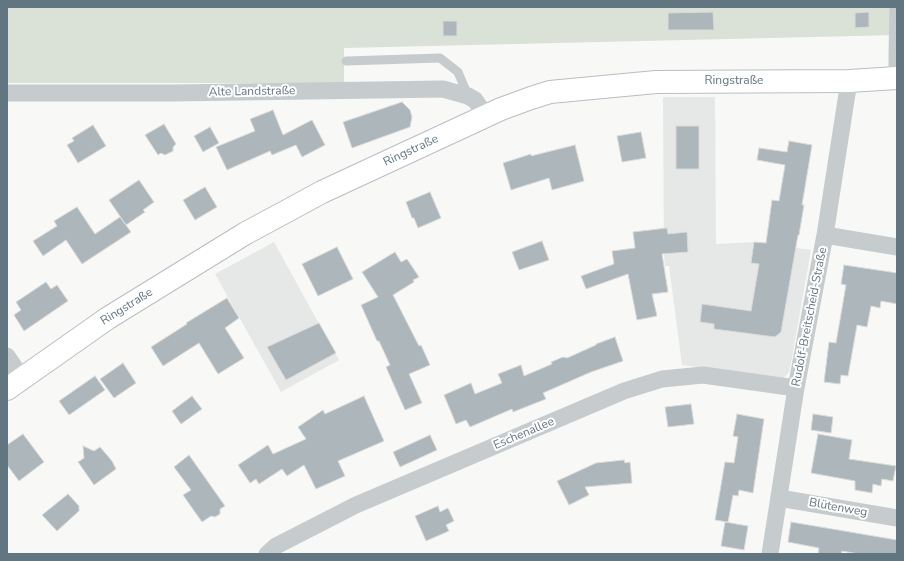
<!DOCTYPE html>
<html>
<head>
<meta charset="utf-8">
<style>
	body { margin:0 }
	#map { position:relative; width:904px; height:561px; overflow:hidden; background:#f8f8f6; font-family:"Nunito Sans",sans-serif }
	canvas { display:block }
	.frame { position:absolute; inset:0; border:8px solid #627682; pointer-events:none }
</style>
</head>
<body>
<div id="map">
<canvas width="904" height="561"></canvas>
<div class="frame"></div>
</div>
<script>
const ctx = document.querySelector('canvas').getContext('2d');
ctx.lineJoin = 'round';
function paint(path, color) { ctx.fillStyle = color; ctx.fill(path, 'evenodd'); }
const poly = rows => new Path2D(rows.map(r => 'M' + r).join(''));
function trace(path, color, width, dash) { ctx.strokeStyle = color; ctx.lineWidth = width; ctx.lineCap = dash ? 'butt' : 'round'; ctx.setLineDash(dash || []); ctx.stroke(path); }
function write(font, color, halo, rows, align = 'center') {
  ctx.font = font + ' "Nunito Sans",sans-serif'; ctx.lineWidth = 4; ctx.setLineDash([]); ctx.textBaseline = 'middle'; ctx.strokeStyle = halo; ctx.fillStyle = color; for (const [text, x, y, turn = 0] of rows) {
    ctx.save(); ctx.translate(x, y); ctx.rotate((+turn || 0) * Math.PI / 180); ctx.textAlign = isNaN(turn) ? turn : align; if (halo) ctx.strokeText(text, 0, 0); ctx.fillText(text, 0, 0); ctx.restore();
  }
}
paint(poly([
	[663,97,715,97,716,244,754,242,811,250,792,358,789,372,784,378,682,365,669,266,665,266,664,254],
	[274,242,339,360,281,392,215,274]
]), '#e6e8e7');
paint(poly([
	[7,7,897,7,897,35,344,48,344,83,7,83]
]), '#dae1d6');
const building = poly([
	[713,12,714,30,668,30,668,13,713,12],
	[869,12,869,27,855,28,855,13,869,12],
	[443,21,457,21,457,36,443,36,443,21],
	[402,102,410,110,412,117,410,127,352,148,343,122,402,102],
	[273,110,283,135,312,120,325,145,302,157,296,145,272,155,270,151,227,170,216,147,255,131,250,119,273,110],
	[164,124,176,144,173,147,173,151,165,155,161,153,158,155,145,135,164,124],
	[93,125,106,146,78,163,67,145,74,141,72,138,93,125],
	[676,126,699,126,699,169,676,169,676,126],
	[210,127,219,143,203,152,194,136,210,127],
	[641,132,646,158,622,162,617,136,641,132],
	[789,141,812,145,802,205,804,205,799,235,798,235,781,332,775,337,714,329,714,324,700,322,702,304,751,311,759,264,751,263,754,242,766,243,772,200,779,201,785,165,757,160,759,148,787,152,789,141],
	[575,145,584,181,552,190,549,178,511,190,503,163,531,154,531,156,575,145],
	[139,180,154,202,143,210,145,212,126,225,109,200,139,180],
	[205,187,217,207,195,220,183,200,205,187],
	[430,192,441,218,418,228,414,218,412,218,406,202,430,192],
	[77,207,95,234,120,217,131,232,82,264,66,240,43,256,33,241,57,226,54,221,77,207],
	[667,228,668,234,687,232,688,252,662,254,668,292,652,294,657,316,637,320,628,274,586,289,581,276,614,264,612,251,635,248,633,232,667,228],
	[542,241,549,260,519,270,512,252,542,241],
	[337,247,353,279,318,296,302,264,337,247],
	[395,252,401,262,407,259,419,277,413,280,414,282,393,295,419,346,421,345,430,365,409,374,422,403,405,410,386,367,390,365,379,341,377,341,361,305,378,297,362,272,395,252],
	[844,265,897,273,897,304,881,301,880,308,871,306,867,327,857,325,848,376,841,375,840,384,824,382,829,342,836,343,846,285,841,284,844,265],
	[46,282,51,289,57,285,68,301,24,331,14,315,21,310,16,302,46,282],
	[227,298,239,318,225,328,244,358,218,374,199,343,163,366,151,347,187,324,186,323,227,298],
	[319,323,336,353,286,380,267,347,319,323],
	[615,337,623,361,591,372,543,393,546,399,513,412,512,409,470,427,466,420,456,424,444,395,471,383,475,394,502,383,498,374,521,365,524,376,552,364,551,362,563,357,567,358,596,345,596,344,615,337],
	[123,363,136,383,114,398,100,379,123,363],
	[95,376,105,390,69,415,59,401,95,376],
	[192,396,202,409,181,424,172,411,192,396],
	[364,396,384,441,338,461,345,476,316,489,304,465,287,476,282,469,259,484,256,479,250,483,238,465,268,445,273,454,306,439,298,427,323,410,325,414,364,396],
	[691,404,694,424,668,427,665,407,691,404],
	[737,414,764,419,753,493,739,490,738,496,733,495,728,522,715,520,725,462,734,463,738,437,733,436,737,414],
	[813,414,833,417,831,433,811,430,813,414],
	[23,434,44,462,19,481,7,465,7,445,23,434],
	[818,434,852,440,849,459,896,466,893,481,882,479,881,486,873,484,872,493,855,490,855,481,811,473,818,434],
	[430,435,437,450,400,467,393,452,430,435],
	[83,446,94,451,100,447,112,461,116,469,94,485,78,462,84,458,83,446],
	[189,455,225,506,220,509,220,514,215,517,211,516,202,522,183,495,191,490,174,467,189,455],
	[624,460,625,463,630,462,632,483,585,487,589,495,569,505,557,481,596,463,624,460],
	[68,494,79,506,79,511,57,531,42,515,68,494],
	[438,506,440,512,448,508,454,521,446,525,449,531,426,541,415,516,438,506],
	[725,522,748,526,744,550,721,546,725,522],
	[791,522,897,540,897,554,859,554,842,551,841,554,818,554,819,548,788,542,791,522]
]);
paint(building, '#acb6bb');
trace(building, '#dadad8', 1);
const secondary = poly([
	[7,389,108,318,246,233,287,211,322,192,501,109,531,98,550,92,656,82,849,81,897,78]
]);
trace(secondary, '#b8bec2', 24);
trace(poly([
	[346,61,440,58,458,72,468,96],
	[893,78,893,56,894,7]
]), '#c6cbcd', 9);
trace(poly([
	[7,93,173,93,443,89,468,96,475,100,486,116],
	[825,235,897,247],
	[7,356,22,378],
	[779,498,897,518],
	[267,554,276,546,356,505,624,391,662,379,703,375,796,388],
	[770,554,796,388,825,235,849,81]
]), '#c6cbcd', 17);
trace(secondary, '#fff', 22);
write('12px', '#627682', '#fff', [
	["Ringstraße",734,81],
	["Alte Landstraße",252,92,-1],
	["Ringstraße",411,151,-25],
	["Ringstraße",127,307,-32],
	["Rudolf-Breitscheid-Straße",810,317,-79],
	["Eschenallee",524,434,-23],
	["Blütenweg",838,508,10]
]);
</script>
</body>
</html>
